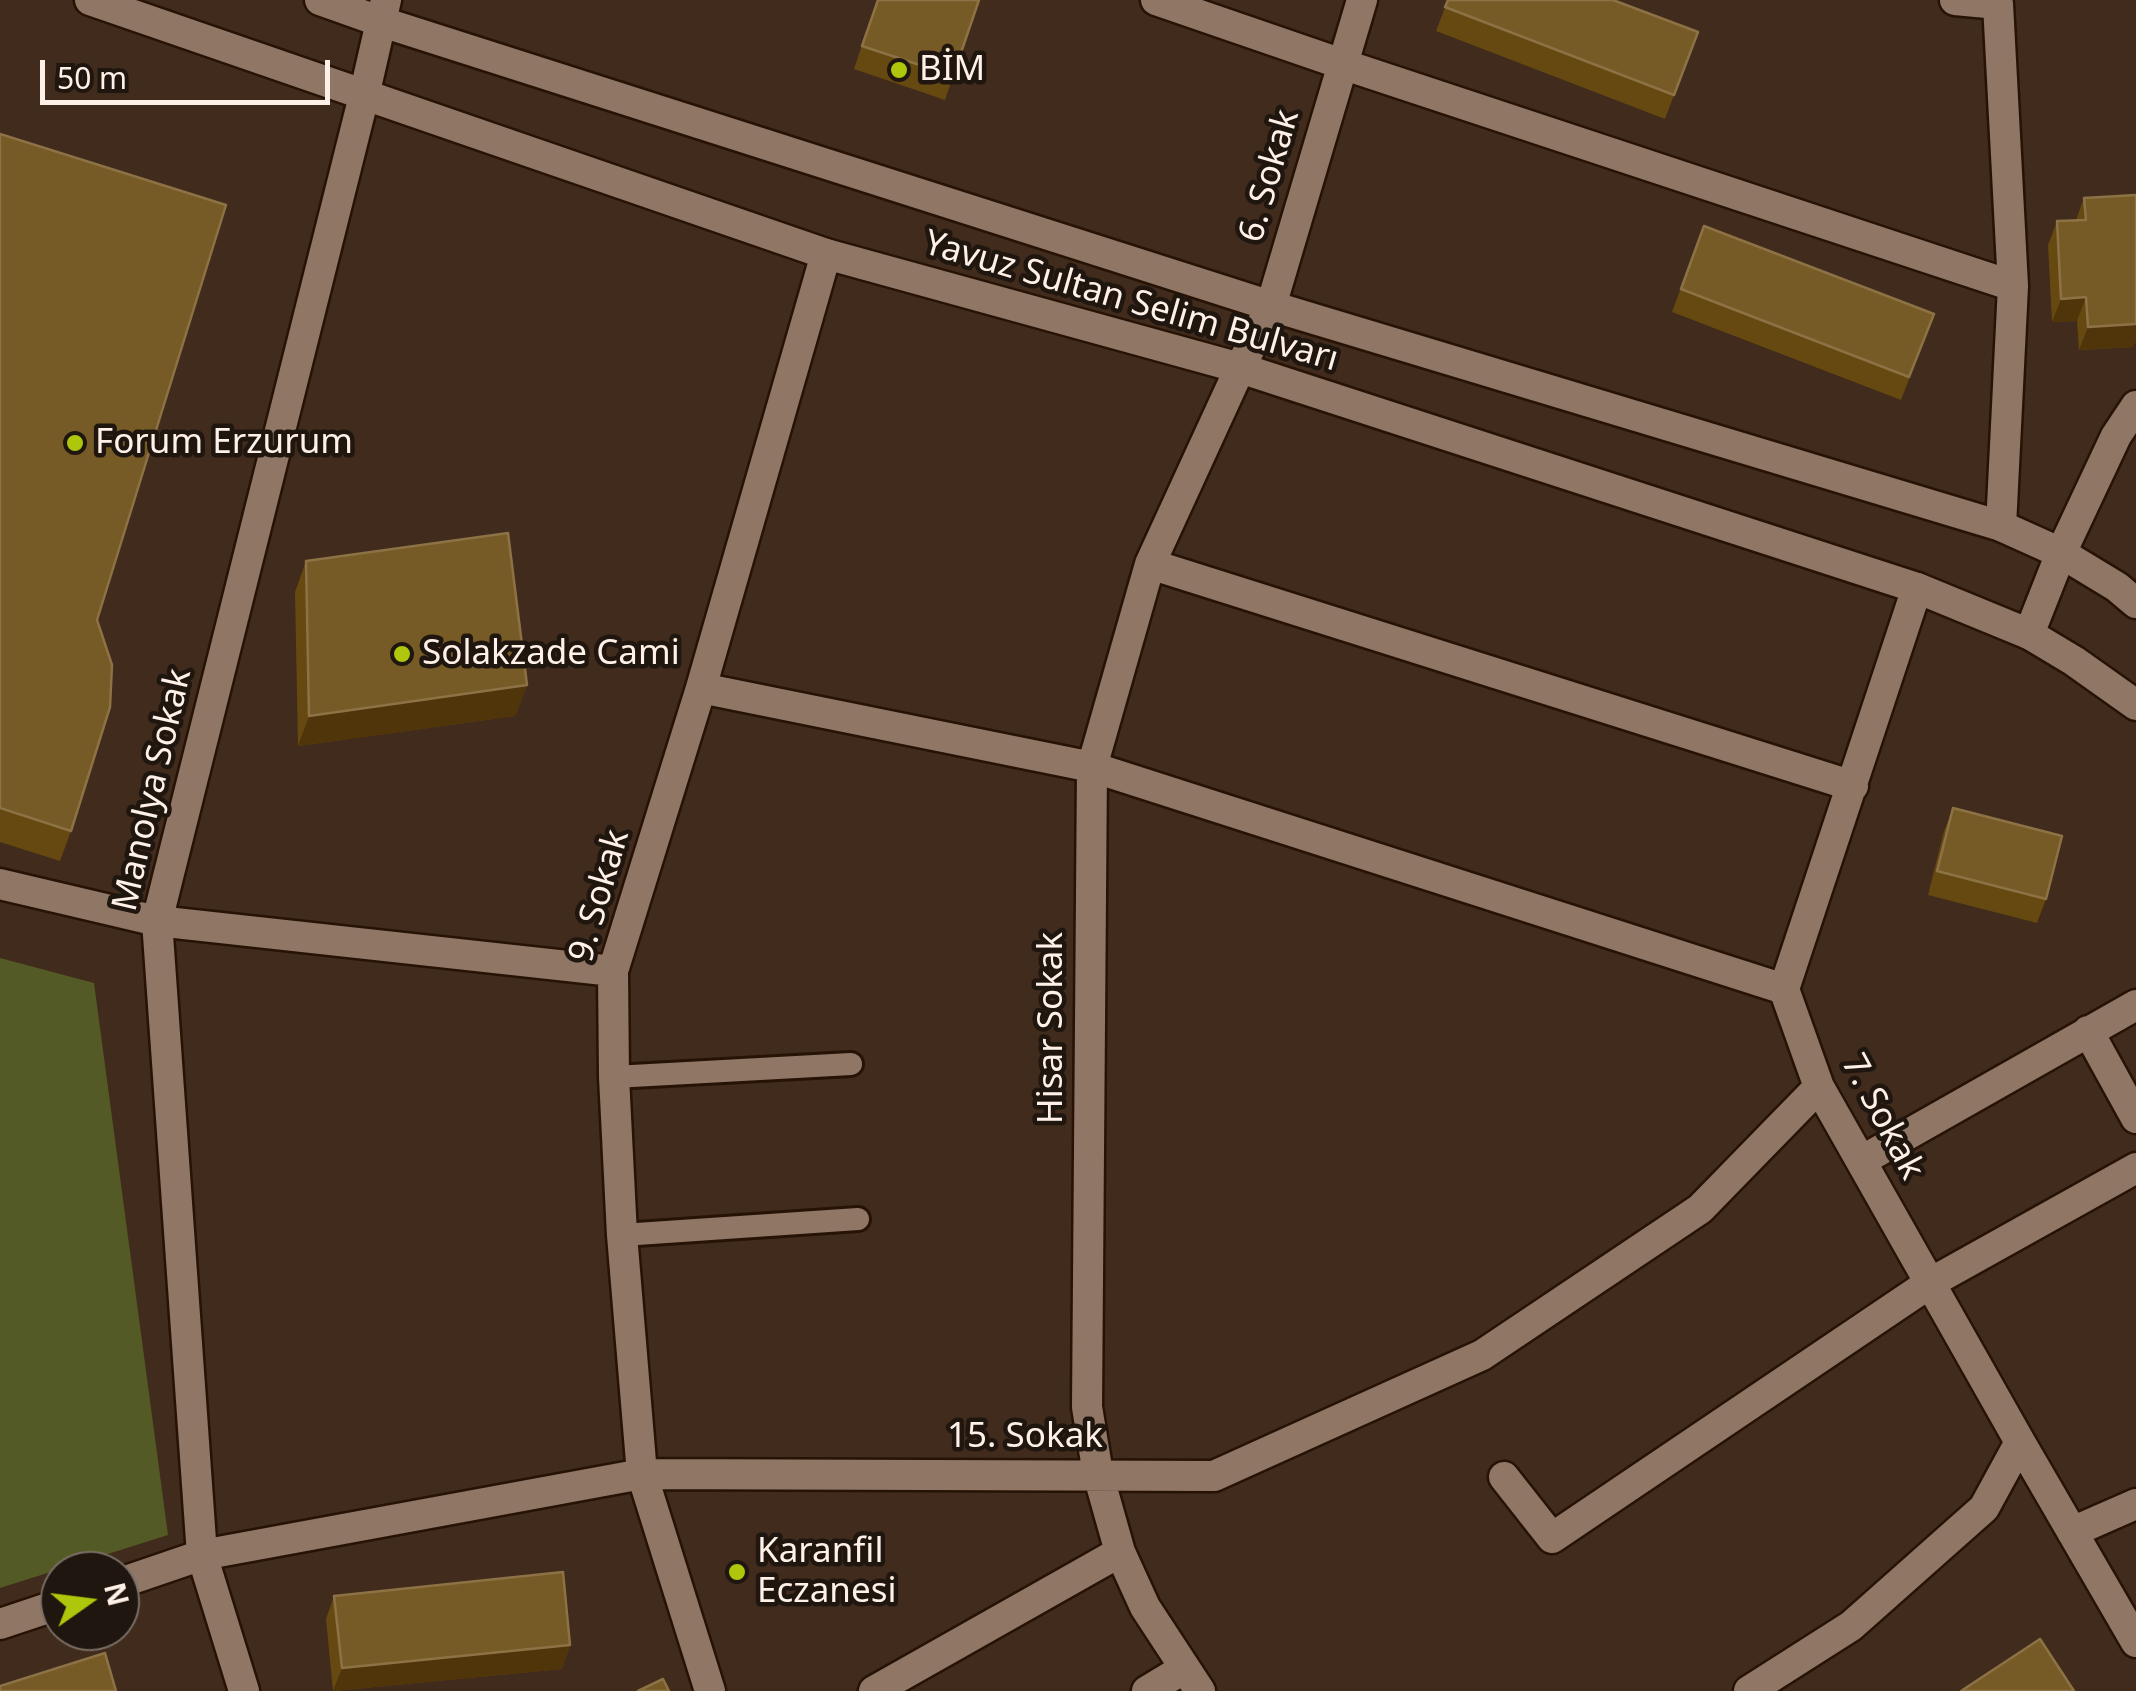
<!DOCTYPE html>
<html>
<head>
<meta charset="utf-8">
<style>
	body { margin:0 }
	#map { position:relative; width:2136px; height:1691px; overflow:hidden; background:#402b1c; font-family:"Noto Sans",sans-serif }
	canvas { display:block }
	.north { position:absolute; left:40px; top:1551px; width:100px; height:100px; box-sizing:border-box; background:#1f160f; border:2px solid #796e65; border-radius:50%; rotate:76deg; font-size:28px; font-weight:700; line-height:40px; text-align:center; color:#fff1e7 }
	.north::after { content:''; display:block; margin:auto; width:35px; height:45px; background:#aec60b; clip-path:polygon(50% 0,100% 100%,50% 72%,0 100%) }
	.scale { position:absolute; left:40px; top:60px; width:290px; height:45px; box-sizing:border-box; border:5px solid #fff1e7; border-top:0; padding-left:12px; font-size:30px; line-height:35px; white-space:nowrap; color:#fff1e7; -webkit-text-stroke:8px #1f160f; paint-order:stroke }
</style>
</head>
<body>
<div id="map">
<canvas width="2136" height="1691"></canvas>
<div class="north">N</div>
<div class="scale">50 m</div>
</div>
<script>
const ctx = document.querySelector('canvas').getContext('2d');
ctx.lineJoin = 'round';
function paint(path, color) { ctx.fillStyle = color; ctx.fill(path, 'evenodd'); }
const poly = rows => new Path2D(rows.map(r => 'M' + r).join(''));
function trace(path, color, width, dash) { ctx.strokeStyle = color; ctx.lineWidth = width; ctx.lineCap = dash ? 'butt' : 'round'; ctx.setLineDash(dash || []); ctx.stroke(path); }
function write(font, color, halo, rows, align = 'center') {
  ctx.font = font + ' "Noto Sans",sans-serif'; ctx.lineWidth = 9; ctx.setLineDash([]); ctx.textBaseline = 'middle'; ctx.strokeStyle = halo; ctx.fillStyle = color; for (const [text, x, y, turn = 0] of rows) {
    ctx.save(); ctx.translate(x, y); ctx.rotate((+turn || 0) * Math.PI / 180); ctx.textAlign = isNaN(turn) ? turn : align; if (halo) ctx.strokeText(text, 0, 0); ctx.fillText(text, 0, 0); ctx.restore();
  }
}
paint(poly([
	[0,958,94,983,168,1535,0,1588]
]), '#545a25');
const service = poly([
	[614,1077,851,1064],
	[622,1235,858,1219]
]);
const minor = poly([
	[1156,0,1342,64,2013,286],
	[1955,0,1998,4,2013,286,2001,526],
	[1150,564,1853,786],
	[1917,588,1784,989,1819,1087,2020,1442,2136,1642],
	[2029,634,2061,553,2116,436,2136,406],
	[701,688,1092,767,1784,989],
	[0,884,157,921,613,971],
	[2088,1031,2136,1118],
	[1861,1161,2136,1005],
	[1504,1477,1552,1538,1930,1283,2136,1168],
	[2072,1532,2136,1504],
	[120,1583,202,1555,642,1474,1214,1476,1482,1355,1700,1209,1819,1087],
	[0,1624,60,1604],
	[244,1691,202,1555,157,921,364,96,386,0],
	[710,1691,642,1474,622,1235,614,1077,613,971,701,688,826,254],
	[874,1691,1120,1552],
	[1147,1691,1185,1668],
	[1200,1691,1145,1607,1120,1552,1098,1474,1087,1407,1092,767,1150,564,1240,368,1271,306,1362,0],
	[1749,1691,1851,1626,1984,1508,2020,1442]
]);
const secondary = poly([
	[90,0,826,254,1240,368,1917,588,2029,634,2074,661,2136,705],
	[320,0,382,22,1271,306,2001,526,2061,553,2117,587,2136,603]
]);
trace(service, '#261305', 28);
trace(minor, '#261305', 35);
trace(secondary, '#261305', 35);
trace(service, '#8f7665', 22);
trace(minor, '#8f7665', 30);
trace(secondary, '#8f7665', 30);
paint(poly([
	[877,0,979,0,945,100,854,69],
	[1448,0,1698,32,1665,119,1436,31],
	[0,134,97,620,71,831,60,861,0,842],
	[2136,195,2136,340,2133,347,2079,350,2077,321,2052,322,2048,245,2057,221,2076,220,2084,198],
	[1704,226,1934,314,1901,400,1672,312],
	[306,561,527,685,515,716,298,746,295,592],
	[1953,808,2046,899,2037,923,1928,895,1944,831],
	[334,1596,570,1645,562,1669,333,1691,326,1619]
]), '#664910');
paint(poly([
	[2086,297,2077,321,2052,322,2061,299],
	[2136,324,2136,340,2133,347,2079,350,2088,327],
	[527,685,515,716,298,746,309,716],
	[570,1645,562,1669,333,1691,342,1668]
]), '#50350b');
const building = poly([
	[878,0,979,0,953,76,862,46,878,0],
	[1448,0,1613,0,1698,32,1674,95,1445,7,1448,0],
	[0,134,226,205,97,620,112,665,110,707,71,831,0,808,0,134],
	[2136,195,2136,324,2088,327,2086,297,2061,299,2057,221,2086,220,2084,198,2136,195],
	[1704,226,1934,314,1909,377,1681,289,1704,226],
	[508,533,527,685,309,716,306,561,508,533],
	[1953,808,2062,836,2046,899,1937,871,1953,808],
	[563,1572,570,1645,342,1668,334,1596,563,1572],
	[2040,1639,2074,1691,1961,1691,2040,1639],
	[105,1653,116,1691,0,1691,0,1686,105,1653],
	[663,1679,669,1691,638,1691,663,1679]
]);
paint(building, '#765b27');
trace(building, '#8c7245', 2.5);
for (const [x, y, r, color] of [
	[899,70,10,"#aec60b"],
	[75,443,10,"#aec60b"],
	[402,654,10,"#aec60b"],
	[737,1572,10,"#aec60b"]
]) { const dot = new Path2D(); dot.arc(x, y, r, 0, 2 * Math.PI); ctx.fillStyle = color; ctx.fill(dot); trace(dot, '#1f160f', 4); }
write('35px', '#fff1e7', '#1f160f', [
	["BİM",919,70],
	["Forum Erzurum",95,443],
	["Solakzade Cami",422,654],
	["Karanfil",757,1552],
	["Eczanesi",757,1592]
], 'left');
write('35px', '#fff1e7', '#1f160f', [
	["6. Sokak",1270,176,-74],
	["Yavuz Sultan Selim Bulvarı",1131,302,16],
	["Manolya Sokak",153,790,-77],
	["9. Sokak",600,896,-74],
	["Hisar Sokak",1052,1028,-90],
	["7. Sokak",1882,1117,62],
	["15. Sokak",1025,1437]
]);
</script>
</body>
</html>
